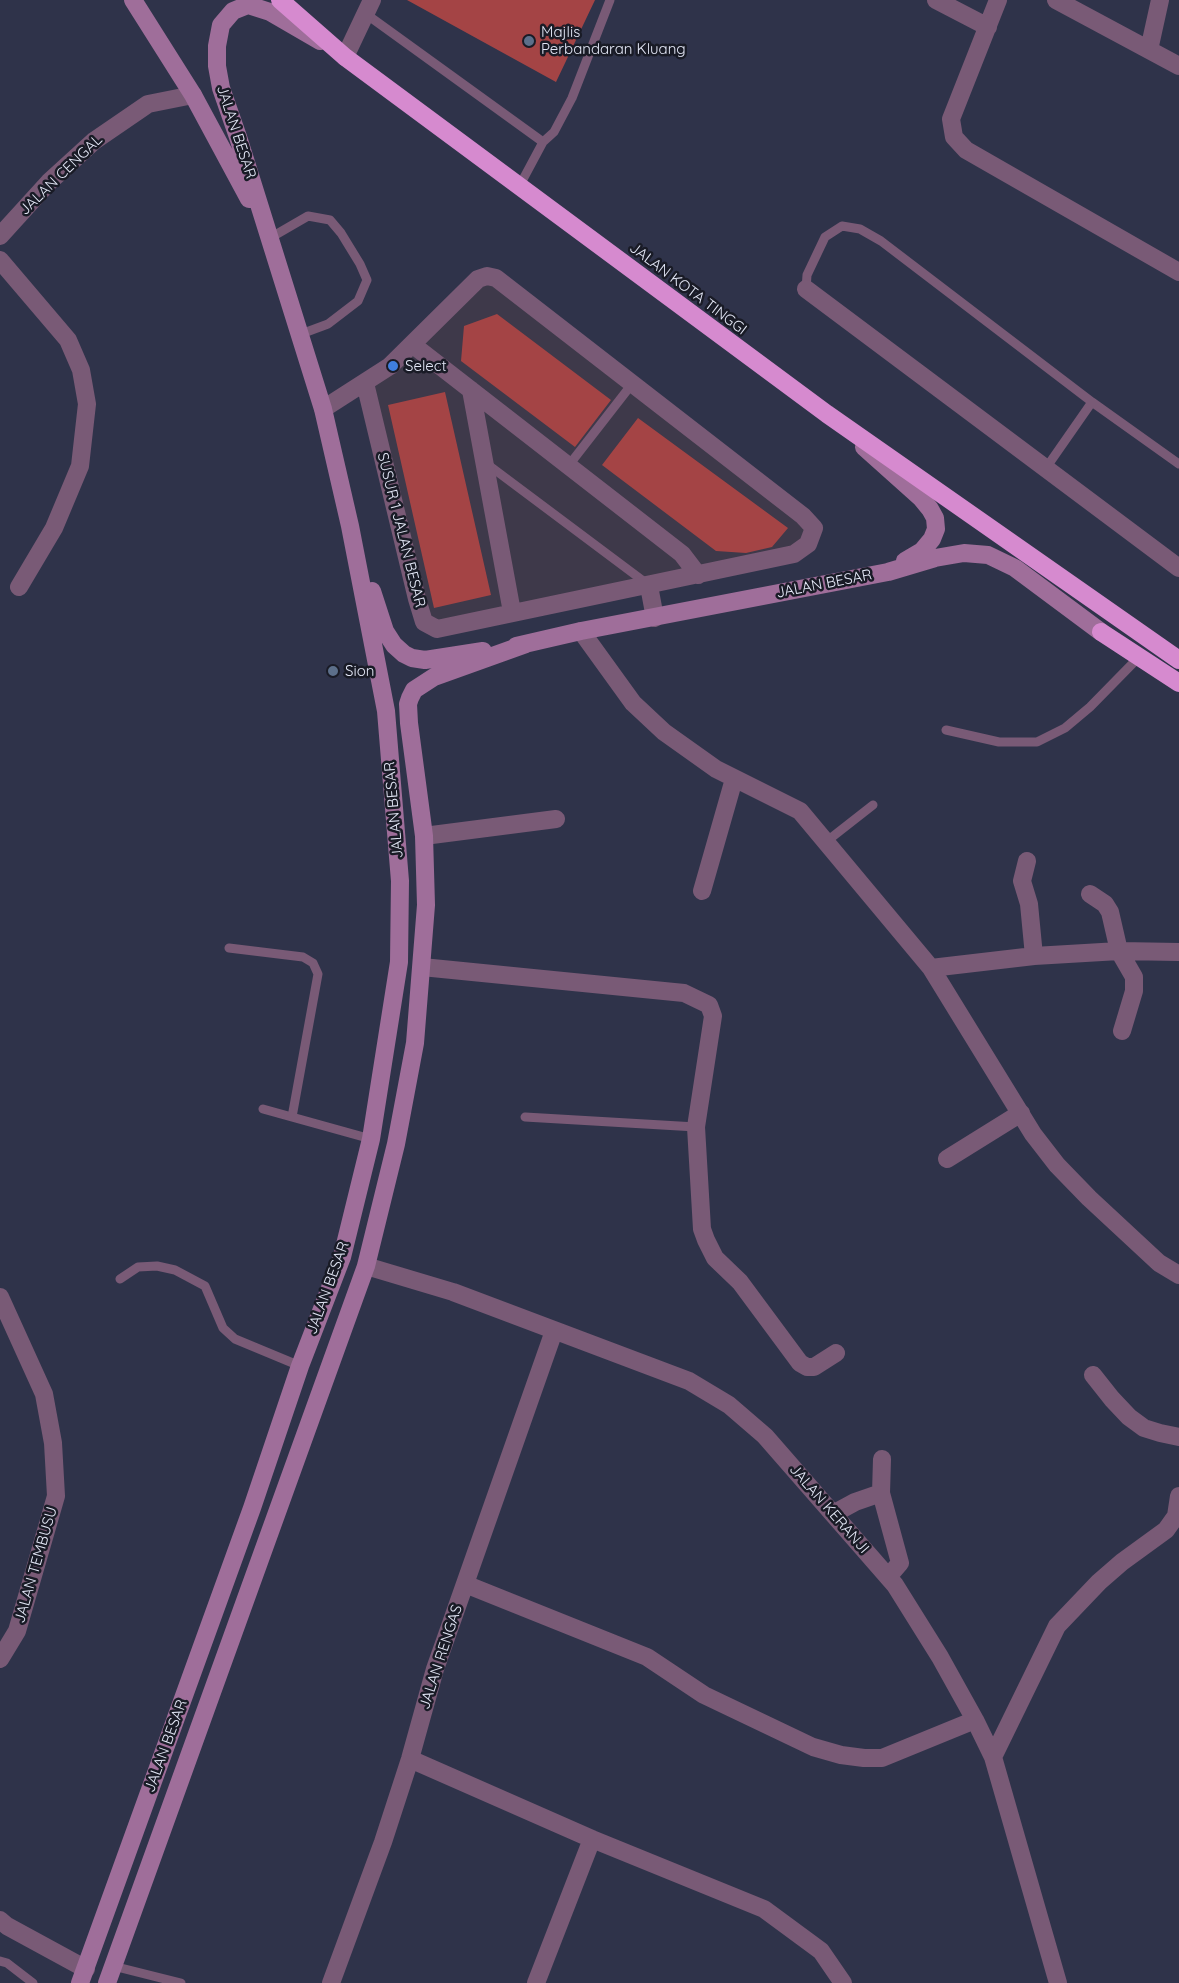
<!DOCTYPE html>
<html>
<head>
<meta charset="utf-8">
<style>
	body { margin:0 }
	canvas { display:block; background:#2f334a }
</style>
</head>
<body>
<canvas width="1179" height="1983"></canvas>
<script>
const ctx = document.querySelector('canvas').getContext('2d');
ctx.lineJoin = 'round';
function paint(path, color) { ctx.fillStyle = color; ctx.fill(path, 'evenodd'); }
const poly = rows => new Path2D(rows.map(r => 'M' + r).join(''));
function trace(path, color, width, dash) { ctx.strokeStyle = color; ctx.lineWidth = width; ctx.lineCap = dash ? 'butt' : 'round'; ctx.setLineDash(dash || []); ctx.stroke(path); }
function write(font, color, halo, rows, align = 'center') {
  ctx.font = font + ' Quicksand,sans-serif'; ctx.lineWidth = 5; ctx.setLineDash([]); ctx.textBaseline = 'middle'; ctx.strokeStyle = halo; ctx.fillStyle = color; for (const [text, x, y, turn = 0] of rows) {
    ctx.save(); ctx.translate(x, y); ctx.rotate((+turn || 0) * Math.PI / 180); ctx.textAlign = isNaN(turn) ? turn : align; if (halo) ctx.strokeText(text, 0, 0); ctx.fillText(text, 0, 0); ctx.restore();
  }
}
paint(poly([
	[486,270,807,511,813,546,419,625,358,381,392,356]
]), '#3e394a');
paint(poly([
	[407,0,595,0,556,82],
	[497,314,611,400,575,447,461,361,464,326],
	[445,392,491,595,434,608,388,405],
	[638,418,788,528,772,547,746,553,716,551,602,465]
]), '#a44445');
trace(poly([
	[366,14,543,142,520,185],
	[543,142,554,132,572,98,610,0],
	[270,238,308,216,330,220,341,233,360,264,367,280,358,301,328,324,301,334],
	[806,289,807,275,825,237,842,226,860,229,881,241,1092,402,1179,464],
	[487,464,646,583],
	[569,465,632,384],
	[1046,468,1092,402],
	[946,730,999,742,1037,742,1065,728,1090,707,1140,656],
	[827,841,873,805],
	[229,948,303,957,313,963,318,974,292,1117],
	[263,1109,371,1139],
	[525,1117,696,1127],
	[120,1279,138,1267,157,1266,175,1270,205,1286,223,1328,235,1339,300,1366],
	[0,1961,7,1963,33,1983],
	[113,1966,181,1983]
]), '#795a76', 9);
trace(poly([
	[936,0,988,27],
	[998,0,951,119,954,137,966,150,1179,272],
	[1056,0,1179,66],
	[1149,50,1160,0],
	[345,57,372,0],
	[0,236,49,182,94,141,148,104,193,95],
	[0,260,68,340,81,370,87,404,80,466,54,528,19,587],
	[806,289,1179,568],
	[413,345,682,554,698,575],
	[471,390,512,612],
	[323,409,390,366,478,279,487,276,496,278,803,516,814,528,808,544,794,554,437,629,424,622,417,599,365,383],
	[649,586,655,618],
	[581,631,633,703,664,732,716,769,800,811,931,968,1033,1134,1057,1165,1089,1198,1159,1263,1179,1275],
	[424,836,556,819],
	[1027,861,1022,881,1029,904,1034,956],
	[702,891,734,779],
	[1090,894,1105,904,1110,912,1119,951,1134,977,1134,991,1122,1031],
	[422,967,684,993,709,1005,713,1016,696,1127,702,1229,706,1240,715,1258,740,1282,800,1363,807,1367,814,1367,836,1353],
	[931,968,1034,956,1119,951,1179,952],
	[947,1159,1021,1113],
	[366,1266,453,1292,689,1381,729,1405,765,1436,895,1585,940,1657,975,1720,993,1757,1058,1983],
	[0,1297,44,1394,53,1443,56,1496,17,1631,0,1659],
	[1093,1375,1112,1399,1129,1417,1144,1428,1160,1433,1179,1437],
	[882,1459,881,1493,900,1563,888,1577],
	[833,1514,855,1502,881,1493],
	[465,1584,647,1657,704,1695,813,1747,841,1755,864,1758,882,1758,975,1720],
	[993,1757,1057,1626,1099,1582,1122,1562,1166,1530,1176,1516,1179,1496],
	[410,1759,592,1839,764,1909,821,1951,843,1983],
	[0,1920,7,1926,86,1969],
	[331,1983,383,1842,410,1759,435,1669,554,1331],
	[536,1983,592,1839]
]), '#795a76', 18);
trace(poly([
	[133,0,193,95,249,199],
	[864,447,921,498,930,509,935,518,936,529,932,539,922,551,905,561],
	[372,591,385,631,394,645,404,654,412,658,425,660,483,651],
	[516,646,581,631,888,572,935,558,964,553,988,555,1015,568,1101,632],
	[80,1983,252,1508,300,1366,342,1257,371,1139,399,962,400,881,386,711,350,526,323,409,238,137,221,88,217,66,217,46,221,25,233,11,248,5,270,12,320,41],
	[107,1983,366,1266,396,1144,415,1043,426,905,424,836,409,723,408,704,410,698,414,690,434,677,526,644]
]), '#9f6e9a', 18);
trace(poly([
	[280,0,345,57,827,414,1179,660],
	[1101,632,1179,683]
]), '#d68acf', 18);
for (const [x, y, r, color] of [
	[529,41,6,"#5c6f8a"],
	[393,366,6,"#3f7fe0"],
	[333,671,6,"#5c6f8a"]
]) { const dot = new Path2D(); dot.arc(x, y, r, 0, 2 * Math.PI); ctx.fillStyle = color; ctx.fill(dot); trace(dot, '#191b26', 2); }
write('15px', '#e4e8f7', '#191b26', [
	["Majlis",541,32],
	["Perbandaran Kluang",541,49],
	["Select",405,366],
	["Sion",345,671]
], 'left');
write('15px', '#e4e8f7', '#191b26', [
	["JALAN BESAR",236,132,72],
	["JALAN CENGAL",61,175,-44],
	["JALAN KOTA TINGGI",688,289,37],
	["SUSUR 1 JALAN BESAR",401,530,76],
	["JALAN BESAR",824,584,-11],
	["JALAN BESAR",394,810,-95],
	["JALAN BESAR",328,1288,-70],
	["JALAN KERANJI",829,1509,49],
	["JALAN TEMBUSU",36,1565,-74],
	["JALAN RENGAS",441,1657,-72],
	["JALAN BESAR",166,1746,-70]
]);
</script>
</body>
</html>
